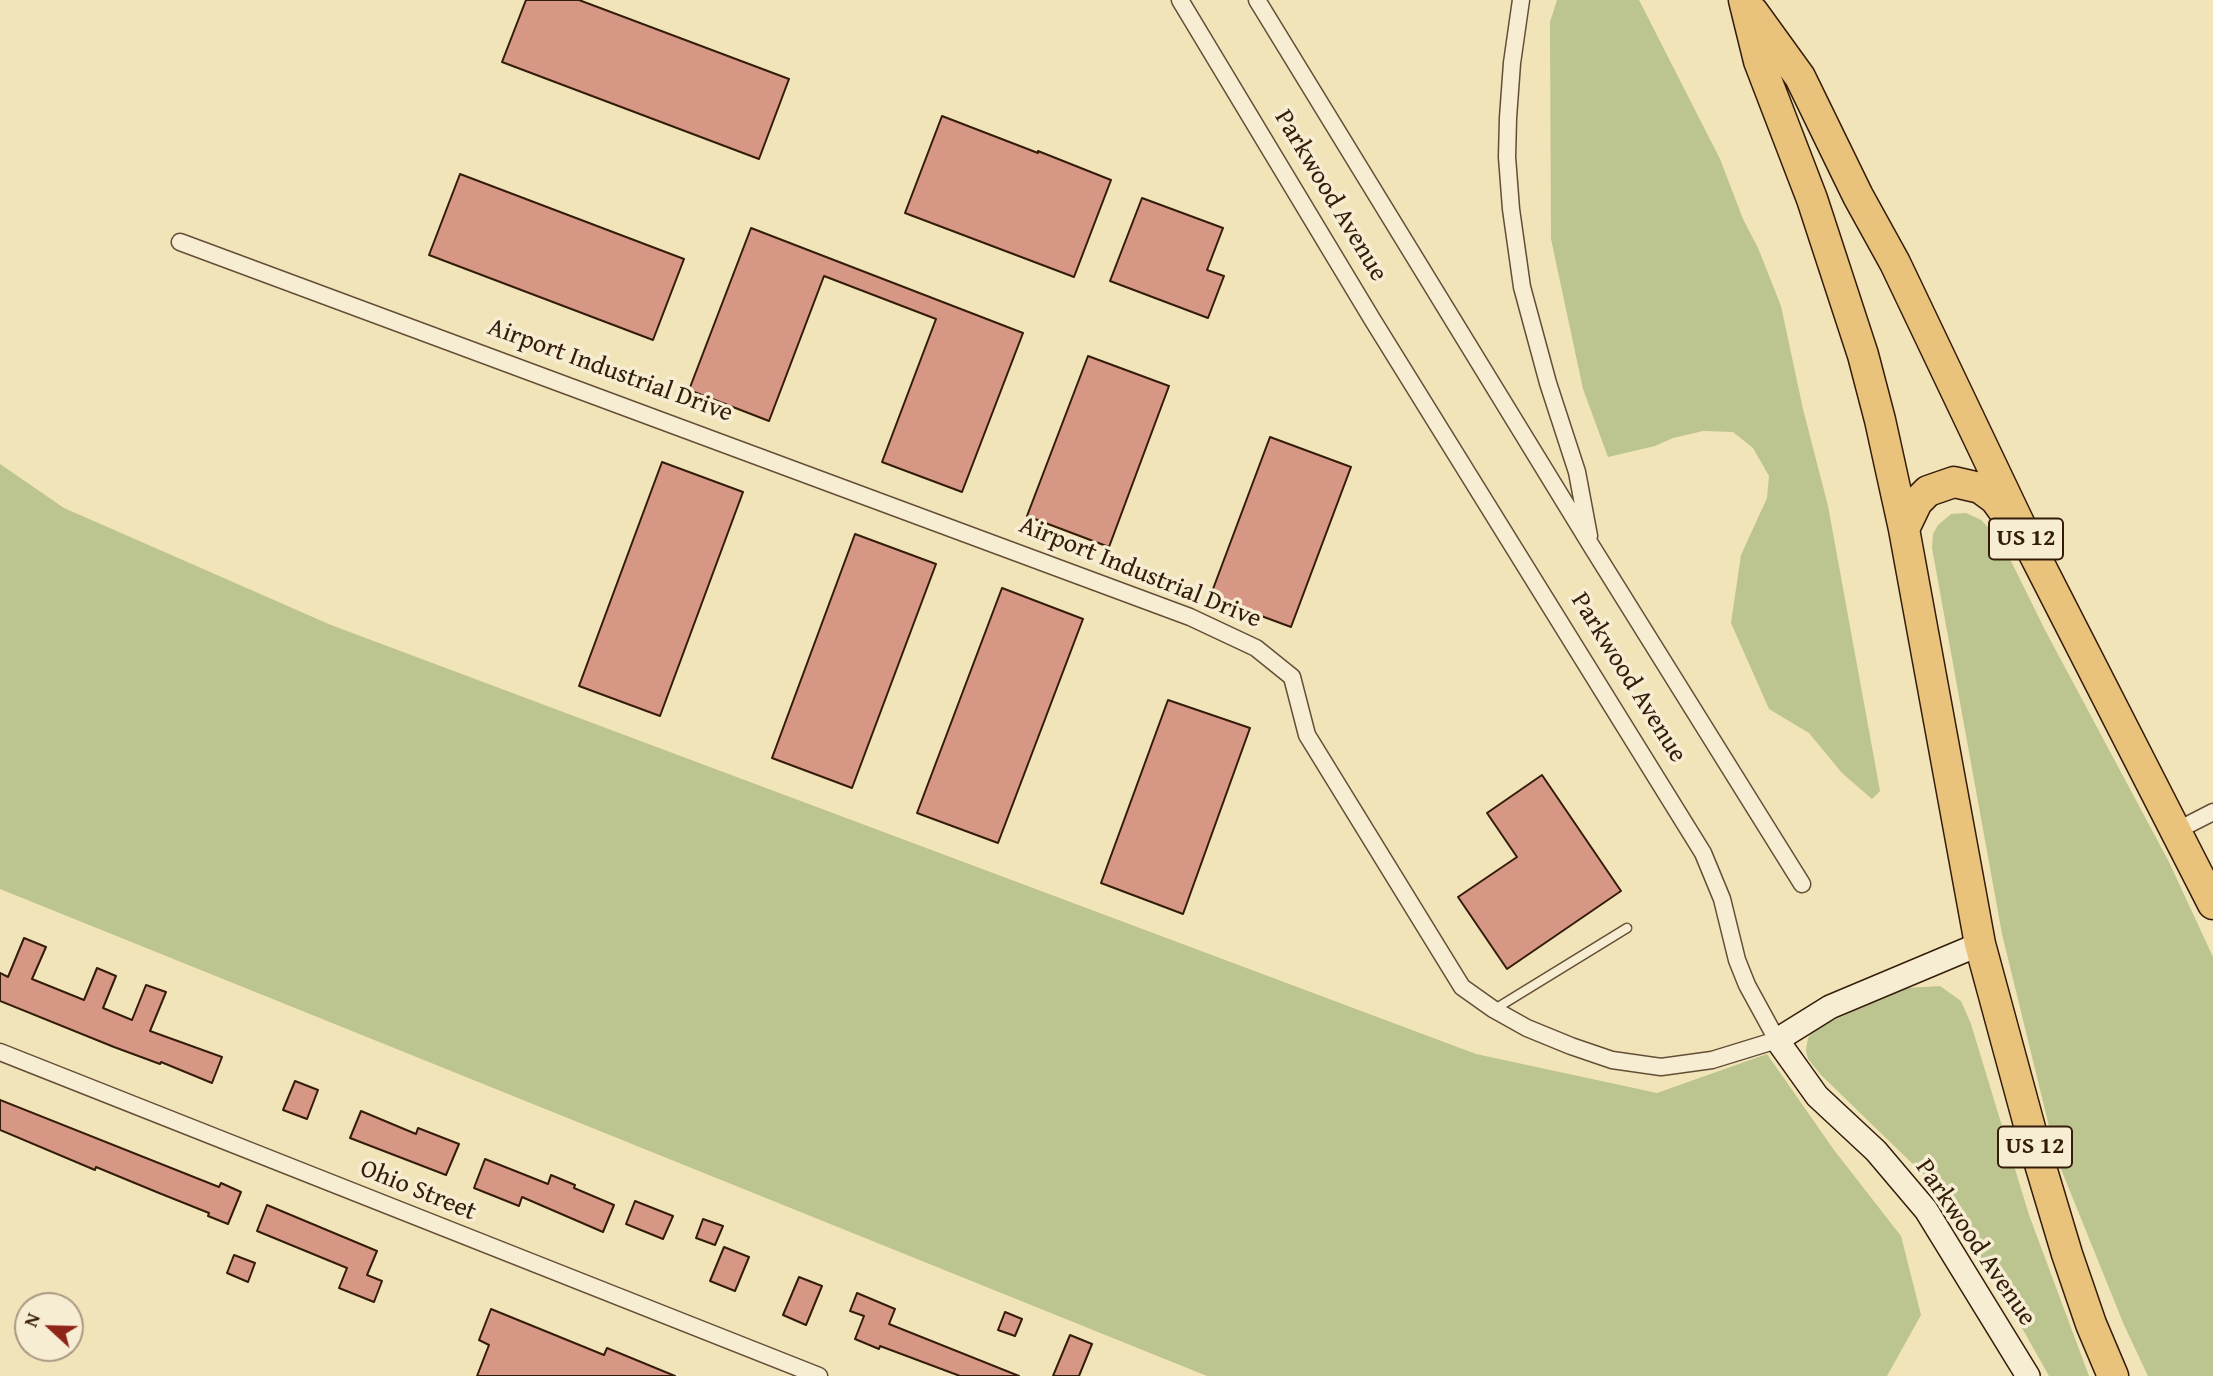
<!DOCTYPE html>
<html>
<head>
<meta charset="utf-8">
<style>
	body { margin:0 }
	#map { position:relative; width:2213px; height:1376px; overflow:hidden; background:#f2e4b9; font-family:"Gentium Book Plus",serif }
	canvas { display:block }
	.north { position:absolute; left:14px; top:1292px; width:70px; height:70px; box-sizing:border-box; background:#f7edd2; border:2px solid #a99982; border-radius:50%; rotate:292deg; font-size:19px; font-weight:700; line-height:28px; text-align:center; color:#341c0a }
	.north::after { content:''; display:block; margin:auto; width:24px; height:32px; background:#8f2418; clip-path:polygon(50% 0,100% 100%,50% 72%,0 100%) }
</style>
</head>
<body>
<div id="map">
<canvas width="2213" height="1376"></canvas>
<div class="north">N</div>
</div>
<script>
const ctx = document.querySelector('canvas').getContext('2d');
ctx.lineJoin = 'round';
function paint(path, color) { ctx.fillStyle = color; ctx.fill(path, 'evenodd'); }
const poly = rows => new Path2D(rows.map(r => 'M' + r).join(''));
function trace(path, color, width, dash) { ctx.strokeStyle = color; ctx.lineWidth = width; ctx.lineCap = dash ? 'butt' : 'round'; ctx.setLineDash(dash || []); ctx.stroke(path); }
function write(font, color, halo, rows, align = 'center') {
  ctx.font = font + ' "Gentium Book Plus",serif'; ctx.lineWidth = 7; ctx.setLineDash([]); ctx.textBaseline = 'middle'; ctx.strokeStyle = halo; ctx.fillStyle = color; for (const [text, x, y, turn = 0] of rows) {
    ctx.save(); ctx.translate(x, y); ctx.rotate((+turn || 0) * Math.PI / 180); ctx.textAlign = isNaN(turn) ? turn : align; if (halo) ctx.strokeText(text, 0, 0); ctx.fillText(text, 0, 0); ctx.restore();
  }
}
paint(poly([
	[1557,0,1639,0,1720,159,1743,219,1758,248,1781,306,1803,409,1828,506,1880,791,1872,799,1842,773,1809,733,1769,709,1731,623,1741,555,1767,498,1769,476,1753,448,1733,432,1703,431,1673,438,1655,446,1608,457,1583,389,1551,239,1550,22],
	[0,464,64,508,331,625,1476,1054,1657,1093,1767,1054,1834,1150,1901,1236,1921,1315,1887,1376,1207,1376,0,889],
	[1966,513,1981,520,1994,533,2007,553,2045,630,2169,862,2213,957,2213,1376,2148,1376,2124,1325,2057,1159,2002,934,1932,548,1933,534,1938,525,1951,514],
	[1940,986,1961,1001,1971,1024,2029,1215,2089,1376,2049,1376,2008,1303,1947,1207,1920,1171,1821,1075,1808,1059,1806,1050,1808,1038,1814,1029,1906,988]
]), '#bcc48f');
const building = poly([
	[526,0,579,0,789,79,759,159,502,62,526,0],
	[942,116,1038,153,1038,151,1111,180,1074,277,905,213,942,116],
	[460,174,684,259,653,340,429,255,460,174],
	[1142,198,1223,228,1207,270,1224,276,1208,318,1110,281,1142,198],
	[751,228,1023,333,962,492,882,462,936,319,824,276,769,421,689,390,751,228],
	[1088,356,1169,386,1109,547,1027,516,1088,356],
	[1270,437,1351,467,1291,627,1210,597,1270,437],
	[662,462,743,492,660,716,579,686,662,462],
	[855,534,936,564,852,788,772,758,855,534],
	[1002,588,1083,619,998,843,917,813,1002,588],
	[1168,700,1250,728,1183,914,1101,883,1168,700],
	[1542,775,1621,891,1507,969,1458,897,1517,857,1487,813,1542,775],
	[24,938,46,947,32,979,84,1000,97,968,116,976,103,1008,132,1020,146,985,166,992,150,1031,222,1057,212,1083,161,1062,160,1064,114,1047,0,1001,0,973,8,977,24,938],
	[295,1081,318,1090,307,1119,283,1110,295,1081],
	[0,1100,219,1187,221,1183,241,1192,228,1224,208,1216,209,1213,159,1193,96,1167,95,1170,0,1130,0,1100],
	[361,1111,416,1134,418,1128,459,1144,446,1175,350,1138,361,1111],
	[485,1159,548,1184,551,1175,575,1185,574,1188,614,1205,603,1232,522,1197,519,1206,474,1188,485,1159],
	[635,1201,673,1216,663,1239,626,1224,635,1201],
	[267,1205,377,1251,367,1275,382,1281,374,1302,339,1288,347,1268,257,1231,267,1205],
	[703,1219,723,1226,715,1245,696,1238,703,1219],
	[724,1247,749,1257,735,1291,710,1281,724,1247],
	[234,1255,255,1263,248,1282,227,1273,234,1255],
	[799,1277,822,1286,806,1325,783,1315,799,1277],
	[857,1293,895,1309,889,1324,1019,1376,960,1376,880,1346,879,1349,855,1339,864,1316,850,1311,857,1293],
	[491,1309,604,1355,607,1348,675,1376,477,1376,489,1345,479,1340,491,1309],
	[1005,1312,1022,1319,1015,1336,998,1330,1005,1312],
	[1070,1335,1092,1344,1079,1376,1053,1376,1070,1335]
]);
paint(building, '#d79785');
trace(building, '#341c0a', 2);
const lane = poly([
	[1495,1009,1627,928]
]);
const street = poly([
	[1257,0,1592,547,1802,884],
	[1521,0,1512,63,1508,118,1507,157,1511,209,1522,287,1548,383,1577,472,1589,536],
	[180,242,1190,617,1256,648,1292,677,1307,735,1462,987,1493,1009,1527,1028,1571,1046,1612,1060,1661,1067,1712,1060,1777,1040,1747,985,1737,960,1722,899,1703,853,1372,319,1180,0],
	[2176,831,2213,812],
	[0,1052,819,1376]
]);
const secondary = poly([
	[1980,944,1830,1007,1777,1040,1817,1096,1876,1151,1926,1210,2028,1376]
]);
const highway = poly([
	[1744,0,1759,61,1812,199,1863,355,1880,420,1904,529,1980,944,2037,1154,2067,1254,2091,1324,2113,1376],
	[1753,12,1800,77,1858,196,1895,263,2028,542,2213,904],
	[1904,529,1917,502,1928,491,1954,482,1980,488,1995,499,2006,514]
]);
trace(lane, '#644e36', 11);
trace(street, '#644e36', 19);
trace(secondary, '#341c0a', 26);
trace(highway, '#341c0a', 33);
trace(lane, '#f7edd2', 8);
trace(street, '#f7edd2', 16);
trace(secondary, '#f7edd2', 23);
trace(highway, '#e9c27c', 30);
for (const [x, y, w] of [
	[2026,539,74],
	[2035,1147,74]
]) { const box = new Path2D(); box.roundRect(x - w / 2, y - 20.5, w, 41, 5); ctx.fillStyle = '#f7edd2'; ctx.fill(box); trace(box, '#341c0a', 2); }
write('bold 24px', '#341c0a', null, [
	["US 12",2026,539],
	["US 12",2035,1147]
]);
write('26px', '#341c0a', '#f7edd2', [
	["Parkwood Avenue",1330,196,59],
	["Airport Industrial Drive",610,371,20],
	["Airport Industrial Drive",1140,573,22],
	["Parkwood Avenue",1628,678,58],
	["Ohio Street",418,1191,22],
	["Parkwood Avenue",1975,1243,56]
]);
</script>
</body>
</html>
